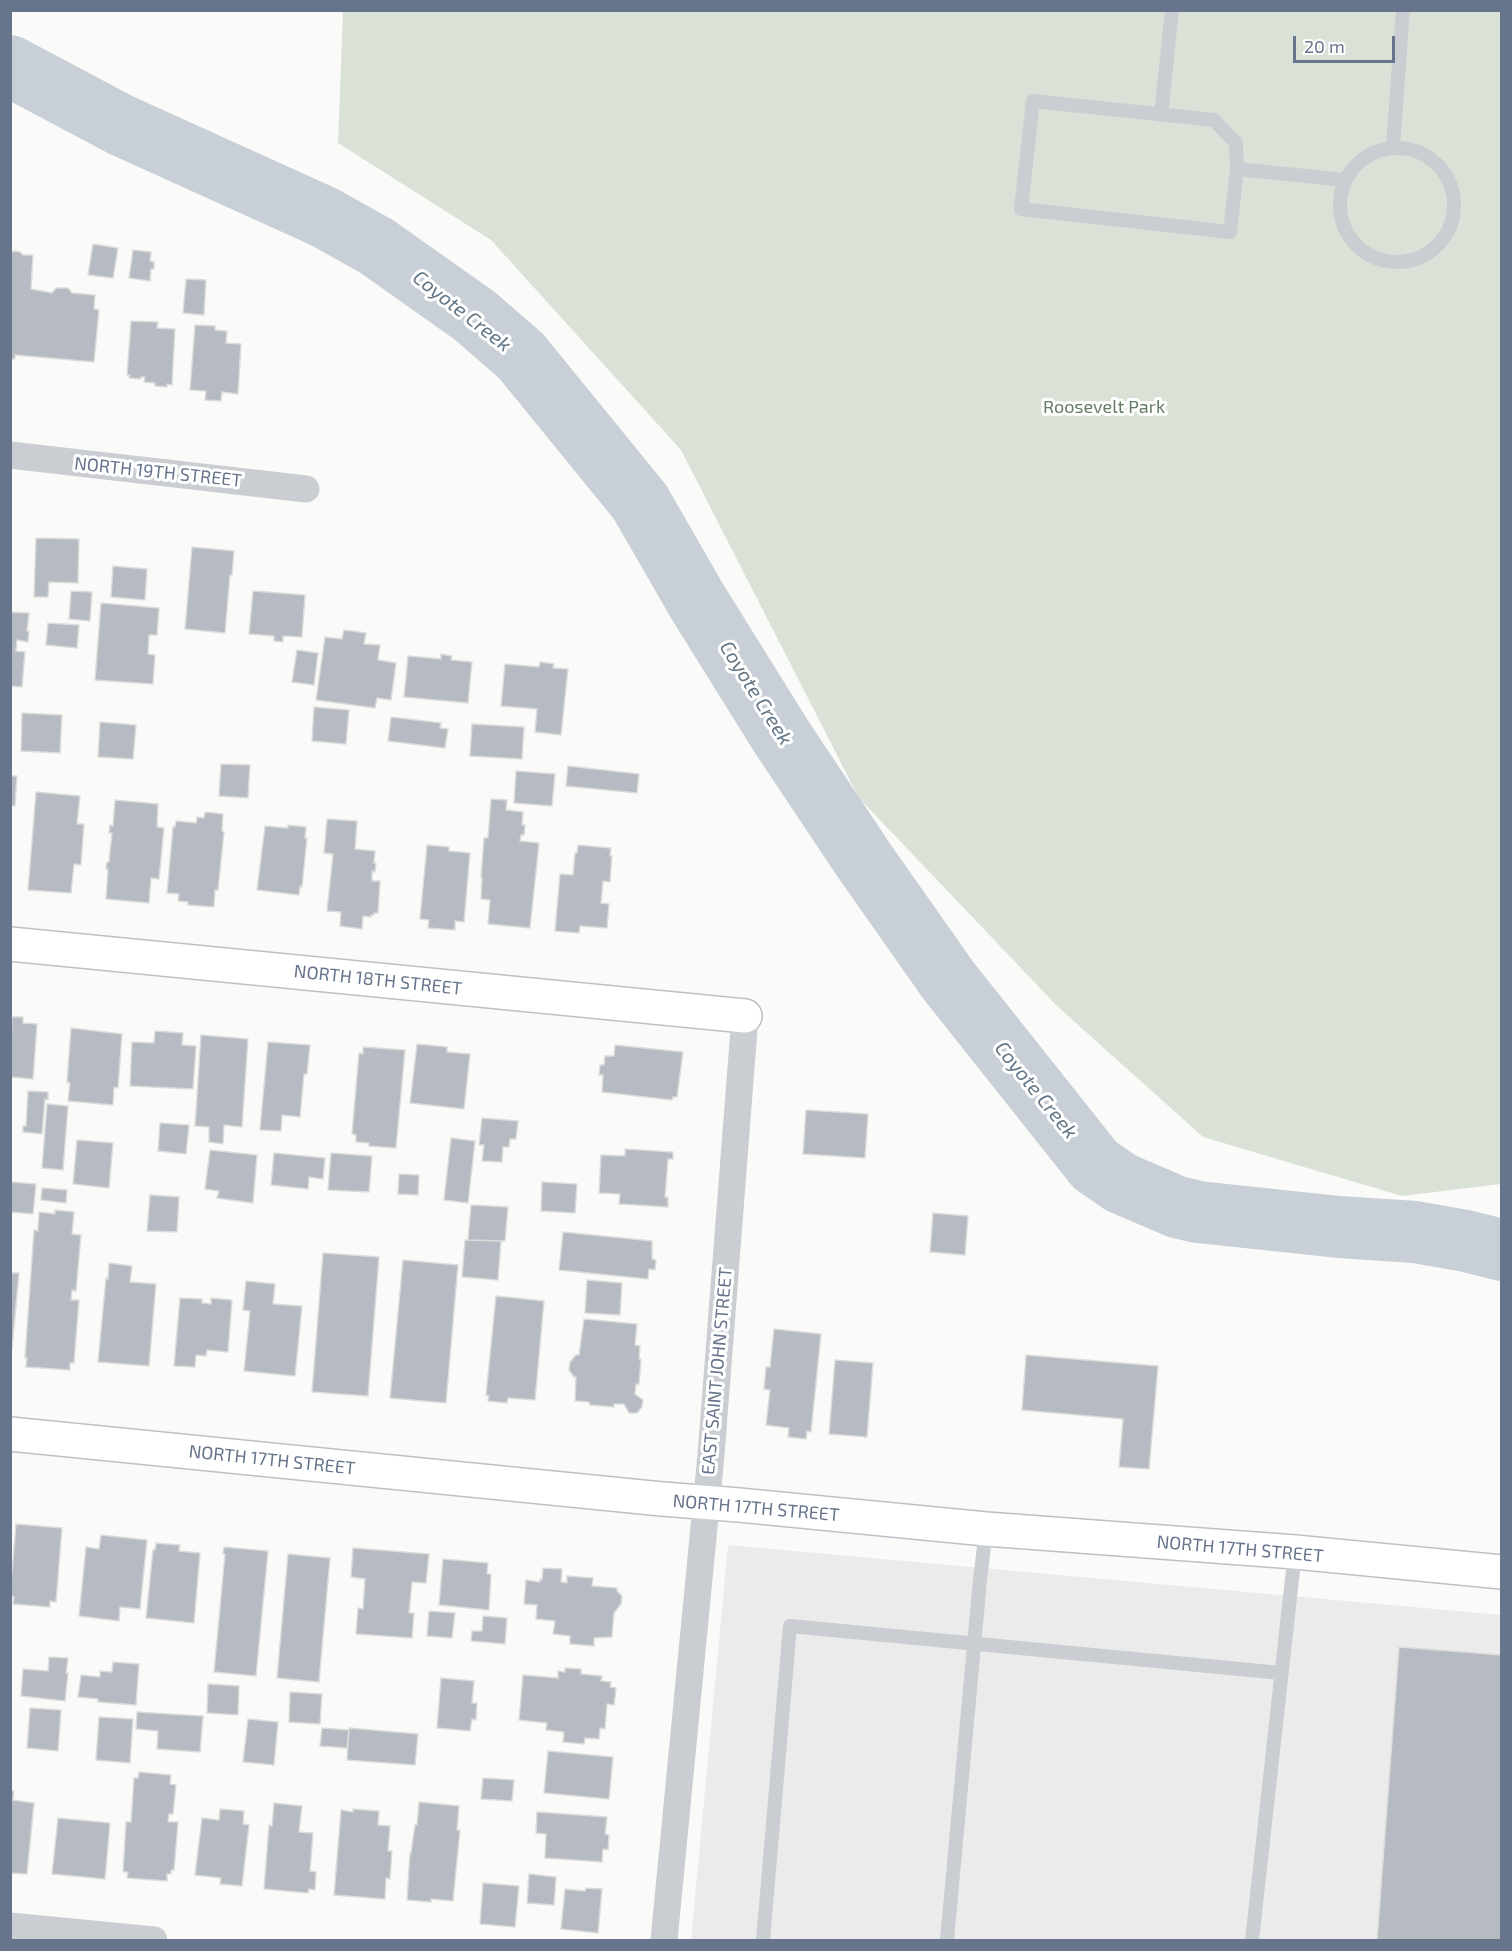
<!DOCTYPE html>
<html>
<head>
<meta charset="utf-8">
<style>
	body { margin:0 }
	#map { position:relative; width:1512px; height:1951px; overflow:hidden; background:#fafaf8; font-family:"Exo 2",sans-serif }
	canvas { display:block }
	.frame { position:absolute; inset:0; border:12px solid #66748c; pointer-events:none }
	.scale { position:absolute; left:1293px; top:36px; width:102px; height:27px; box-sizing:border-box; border:3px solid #66748c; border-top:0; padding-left:8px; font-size:18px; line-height:21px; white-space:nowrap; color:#66748c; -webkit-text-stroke:4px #fff; paint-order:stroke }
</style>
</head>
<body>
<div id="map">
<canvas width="1512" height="1951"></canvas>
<div class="frame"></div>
<div class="scale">20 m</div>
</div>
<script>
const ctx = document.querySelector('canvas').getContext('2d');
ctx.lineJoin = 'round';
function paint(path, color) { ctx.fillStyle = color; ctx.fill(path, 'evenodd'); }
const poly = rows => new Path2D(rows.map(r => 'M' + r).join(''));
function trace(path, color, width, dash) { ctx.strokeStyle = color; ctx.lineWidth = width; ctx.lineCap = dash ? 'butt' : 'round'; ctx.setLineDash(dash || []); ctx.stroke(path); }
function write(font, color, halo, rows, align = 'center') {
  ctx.font = font + ' "Exo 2",sans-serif'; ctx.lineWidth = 6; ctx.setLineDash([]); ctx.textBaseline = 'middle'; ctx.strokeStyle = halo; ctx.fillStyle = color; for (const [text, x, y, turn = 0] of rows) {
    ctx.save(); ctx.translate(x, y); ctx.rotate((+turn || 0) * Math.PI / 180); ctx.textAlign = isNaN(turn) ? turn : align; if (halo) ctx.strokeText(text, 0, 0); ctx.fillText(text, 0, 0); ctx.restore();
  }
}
paint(poly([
	[728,1545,1501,1615,1501,1940,691,1940]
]), '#ebebeb');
paint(poly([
	[343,11,1501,11,1501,1184,1402,1196,1203,1137,1057,1006,859,798,681,450,491,240,338,143]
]), '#dae2d8');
trace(poly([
	[10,66,121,125,324,217,376,246,475,316,521,356,640,502,697,601,781,736,863,859,948,980,1095,1165,1121,1183,1177,1207,1198,1212,1339,1227,1415,1232,1466,1241,1502,1250]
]), '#c8cfd7', 62);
const building = poly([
	[93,244,118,248,113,278,88,275,93,244],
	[133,250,151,252,150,261,154,262,154,269,151,269,150,281,129,278,133,250],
	[14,251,20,252,23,255,33,255,31,289,52,293,56,288,68,288,72,293,95,295,94,309,99,310,94,362,15,355,15,359,10,359,10,253,14,251],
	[186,279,206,280,204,315,183,313,186,279],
	[131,321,158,322,157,328,175,329,172,385,167,384,167,387,155,386,155,383,144,382,145,377,141,377,141,379,129,378,130,375,127,375,131,321],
	[195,325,215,326,215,330,227,331,226,343,241,344,238,394,222,392,221,401,205,400,206,391,190,390,195,325],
	[36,538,79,539,78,583,49,582,48,597,34,597,36,538],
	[192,547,234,551,232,575,230,575,225,633,185,629,192,547],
	[113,566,147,569,145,600,111,597,113,566],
	[71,591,92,592,90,621,69,619,71,591],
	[253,591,305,595,302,637,283,636,283,642,274,641,274,636,249,634,253,591],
	[101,603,159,608,157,635,149,635,148,654,155,655,153,684,95,680,101,603],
	[10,612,29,613,27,631,29,631,28,642,17,640,16,651,25,652,22,687,10,686,10,612],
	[48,623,79,625,77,648,46,645,48,623],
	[344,630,366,633,364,644,380,645,378,660,396,663,391,700,377,698,375,708,316,700,325,637,342,639,344,630],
	[297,650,318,653,314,685,292,682,297,650],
	[441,654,452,656,451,660,472,662,468,703,404,697,408,656,441,659,441,654],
	[540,662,554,664,553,668,568,669,561,735,535,732,537,709,501,706,505,664,539,667,540,662],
	[314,707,349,710,346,744,312,741,314,707],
	[22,713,62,715,60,753,21,751,22,713],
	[391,717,441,723,440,728,448,729,445,748,388,741,391,717],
	[100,722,136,725,133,759,98,757,100,722],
	[472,724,524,727,522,759,470,756,472,724],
	[221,764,250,765,248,798,219,796,221,764],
	[568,766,639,774,637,793,566,786,568,766],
	[516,771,555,774,552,806,514,803,516,771],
	[10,776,17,776,15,806,10,805,10,776],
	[36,792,80,796,77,824,84,824,81,865,74,864,71,893,28,890,36,792],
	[491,799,507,800,506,810,523,812,522,825,525,825,524,835,521,835,520,841,539,843,530,928,488,924,490,900,481,899,482,877,481,877,484,838,488,838,491,799],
	[115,800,158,804,157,827,164,828,159,879,151,878,149,903,106,899,108,869,106,869,107,862,109,862,112,833,109,833,110,825,113,826,115,800],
	[205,812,223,814,222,831,224,832,218,890,215,890,214,907,188,905,188,902,178,901,179,894,167,893,173,827,175,827,176,821,196,823,197,817,204,818,205,812],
	[327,819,357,821,355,849,375,851,374,863,376,863,375,872,372,871,372,881,380,881,378,913,374,913,374,915,371,915,371,917,363,916,362,929,340,926,341,912,327,911,333,854,324,853,327,819],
	[288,825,306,827,305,838,307,838,302,887,300,886,299,895,257,890,265,826,288,828,288,825],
	[427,845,449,847,449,851,470,853,464,922,455,921,455,930,428,928,429,920,420,919,427,845],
	[578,845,611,848,610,856,612,856,610,882,603,881,601,903,609,904,607,928,580,926,579,933,555,931,560,874,573,875,575,853,577,853,578,845],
	[12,1017,23,1017,23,1023,37,1024,33,1079,10,1077,12,1017],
	[71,1028,122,1034,118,1088,114,1087,113,1105,68,1101,70,1083,67,1082,71,1028],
	[155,1031,183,1033,182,1045,196,1046,193,1089,130,1086,132,1042,154,1043,155,1031],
	[201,1035,248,1039,242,1127,224,1125,223,1144,209,1142,209,1127,195,1126,201,1035],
	[268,1042,310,1045,307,1074,304,1074,300,1117,282,1115,281,1131,260,1130,268,1042],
	[417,1044,447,1047,447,1052,470,1054,464,1109,410,1103,417,1044],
	[615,1045,683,1052,677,1097,673,1097,672,1100,602,1092,603,1075,599,1075,600,1065,604,1065,605,1056,614,1056,615,1045],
	[363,1047,405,1050,396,1148,369,1146,369,1143,356,1142,356,1135,352,1134,359,1053,363,1054,363,1047],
	[28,1091,48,1092,48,1100,45,1099,42,1134,23,1132,23,1126,26,1126,28,1091],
	[47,1104,68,1106,63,1170,42,1168,47,1104],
	[806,1110,868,1114,865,1158,803,1154,806,1110],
	[482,1118,518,1121,516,1139,510,1139,509,1147,503,1147,502,1162,482,1161,484,1145,479,1145,482,1118],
	[160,1123,189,1125,186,1154,158,1151,160,1123],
	[451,1138,475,1141,468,1203,444,1200,451,1138],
	[77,1140,113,1143,109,1188,73,1184,77,1140],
	[625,1149,673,1152,673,1159,668,1159,665,1197,668,1197,668,1207,619,1204,620,1194,599,1193,601,1155,625,1156,625,1149],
	[210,1150,257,1155,253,1203,217,1198,219,1191,205,1189,210,1150],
	[274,1153,325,1158,323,1179,309,1177,308,1189,271,1185,274,1153],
	[331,1153,372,1156,369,1192,328,1190,331,1153],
	[399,1174,419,1175,418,1195,398,1194,399,1174],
	[10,1182,36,1184,33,1214,10,1212,10,1182],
	[542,1182,577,1184,575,1213,541,1211,542,1182],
	[42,1188,67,1190,66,1203,41,1200,42,1188],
	[150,1195,179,1197,177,1232,147,1231,150,1195],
	[471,1205,508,1207,505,1241,468,1240,471,1205],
	[55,1210,74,1212,72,1234,81,1235,76,1291,72,1290,71,1300,79,1300,74,1363,70,1363,70,1370,26,1367,27,1358,25,1358,34,1230,38,1231,39,1212,55,1214,55,1210],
	[933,1213,968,1216,965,1255,930,1252,933,1213],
	[563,1232,652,1241,652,1259,656,1260,655,1270,649,1269,648,1279,559,1270,563,1232],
	[465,1240,501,1241,498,1280,462,1277,465,1240],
	[323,1253,379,1257,368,1396,312,1392,323,1253],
	[403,1260,458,1265,446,1403,390,1398,403,1260],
	[109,1263,132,1266,130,1282,156,1284,149,1366,98,1362,106,1278,108,1279,109,1263],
	[10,1273,19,1273,12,1349,10,1349,10,1273],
	[587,1280,622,1283,620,1315,585,1313,587,1280],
	[246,1281,275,1284,273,1304,302,1306,295,1376,244,1371,250,1311,243,1310,246,1281],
	[496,1296,544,1301,535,1400,508,1398,507,1403,488,1401,489,1396,486,1395,496,1296],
	[180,1298,202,1299,202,1303,211,1304,211,1298,232,1300,228,1352,207,1350,206,1356,196,1355,195,1367,174,1366,180,1298],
	[584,1319,637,1324,635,1345,640,1346,639,1359,641,1359,639,1384,636,1384,635,1394,643,1400,642,1407,637,1413,629,1413,624,1404,614,1404,614,1407,590,1405,589,1402,575,1401,576,1377,574,1377,569,1370,570,1362,576,1355,579,1355,584,1319],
	[774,1329,821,1334,811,1432,807,1431,806,1439,788,1437,789,1428,766,1425,770,1390,764,1389,766,1367,770,1367,774,1329],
	[1026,1355,1158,1366,1149,1469,1119,1467,1123,1419,1022,1410,1026,1355],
	[835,1360,873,1363,867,1437,829,1434,835,1360],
	[16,1524,62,1528,56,1602,50,1601,50,1607,13,1604,14,1597,10,1596,16,1524],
	[101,1535,147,1540,140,1609,120,1607,119,1621,79,1616,86,1547,99,1549,101,1535],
	[156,1543,180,1545,179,1551,200,1553,194,1623,146,1618,153,1550,155,1550,156,1543],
	[224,1547,268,1551,256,1676,214,1672,225,1554,223,1554,224,1547],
	[353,1548,429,1554,426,1583,412,1582,409,1613,414,1613,412,1638,356,1634,358,1608,363,1609,365,1579,351,1577,353,1548],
	[288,1554,330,1558,319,1682,277,1678,288,1554],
	[443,1559,488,1563,487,1574,491,1574,489,1610,439,1605,443,1559],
	[543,1568,562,1569,561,1582,567,1583,567,1576,593,1578,592,1586,617,1588,617,1591,622,1596,621,1604,614,1613,612,1637,594,1638,594,1646,570,1644,570,1636,553,1634,555,1621,536,1619,537,1605,524,1604,526,1580,540,1582,540,1579,542,1580,543,1568],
	[429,1611,455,1613,452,1638,427,1636,429,1611],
	[483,1616,507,1618,505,1644,471,1641,472,1631,482,1631,483,1616],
	[1399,1647,1502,1655,1502,1940,1377,1940,1399,1647],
	[49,1657,68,1658,66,1673,68,1673,65,1701,21,1696,23,1669,48,1671,49,1657],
	[113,1662,139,1664,136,1705,98,1702,98,1699,78,1697,81,1675,100,1677,100,1671,112,1672,113,1662],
	[565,1668,581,1669,581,1674,602,1676,601,1681,611,1682,610,1687,616,1688,614,1705,607,1704,605,1729,600,1728,599,1739,585,1738,584,1744,563,1742,564,1732,546,1730,547,1723,519,1720,523,1675,558,1678,558,1671,565,1672,565,1668],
	[441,1678,474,1681,472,1703,477,1703,476,1720,472,1719,470,1731,437,1728,441,1678],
	[208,1684,239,1686,238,1715,207,1713,208,1684],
	[290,1692,322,1694,320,1724,289,1722,290,1692],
	[30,1708,61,1710,58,1751,27,1748,30,1708],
	[137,1712,203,1716,200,1752,157,1749,158,1731,136,1729,137,1712],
	[99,1717,133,1719,130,1763,96,1760,99,1717],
	[248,1719,278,1722,274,1765,243,1762,248,1719],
	[322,1728,349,1730,347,1748,320,1746,322,1728],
	[349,1728,418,1734,415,1765,347,1760,349,1728],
	[548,1751,613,1757,609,1799,544,1793,548,1751],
	[139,1772,171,1775,170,1784,176,1785,173,1814,169,1814,168,1822,178,1822,174,1870,171,1870,171,1874,167,1874,167,1881,127,1878,128,1872,123,1872,126,1822,131,1822,134,1778,138,1778,139,1772],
	[483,1778,514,1780,512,1801,481,1799,483,1778],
	[10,1791,14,1791,13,1800,34,1803,27,1874,10,1873,10,1791],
	[419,1802,459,1806,457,1830,460,1830,453,1901,431,1899,431,1902,407,1900,410,1853,411,1853,415,1825,417,1825,419,1802],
	[274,1803,302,1806,299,1832,313,1833,310,1871,316,1872,315,1890,309,1889,308,1893,264,1889,269,1825,272,1826,274,1803],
	[220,1809,244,1811,243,1824,249,1825,242,1886,220,1884,221,1878,195,1875,202,1818,219,1820,220,1809],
	[353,1809,379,1811,378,1825,390,1826,388,1851,392,1851,390,1879,386,1878,385,1899,334,1895,341,1810,353,1812,353,1809],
	[537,1812,607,1817,605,1834,609,1835,608,1850,603,1849,602,1862,545,1858,546,1834,536,1833,537,1812],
	[58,1818,110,1823,105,1879,52,1874,58,1818],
	[529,1874,556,1877,554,1905,527,1903,529,1874],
	[483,1883,519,1886,515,1927,480,1924,483,1883],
	[586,1888,602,1889,598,1933,561,1929,565,1889,585,1891,586,1888]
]);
paint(building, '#b5bac3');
trace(building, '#dcdcda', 1.5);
const secondary = poly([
	[10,944,745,1016],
	[10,1434,662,1499,739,1505,986,1529,1295,1552,1502,1572]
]);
trace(secondary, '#bcc0c6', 36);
trace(poly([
	[1033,101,1214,120,1236,143,1237,169,1230,232,1021,209,1033,101],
	[1161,115,1172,10],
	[1393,147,1403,10],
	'1340 205a57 57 0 1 1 114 0a57 57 0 1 1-114 0Z',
	[1237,169,1345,180],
	[763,1940,790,1626,1281,1673],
	[947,1940,980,1580,986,1529],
	[1252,1940,1295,1552]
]), '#cacdd2', 14);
trace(poly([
	[10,455,306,489],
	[10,1926,154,1940],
	[664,1940,711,1455,745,1016]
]), '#cacdd2', 27);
trace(secondary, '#fff', 33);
write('18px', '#627c62', '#fff', [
	["Roosevelt Park",1104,407]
]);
write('18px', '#66748c', '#fff', [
	["NORTH 19TH STREET",158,472,6],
	["NORTH 18TH STREET",378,980,6],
	["EAST SAINT JOHN STREET",717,1371,-85],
	["NORTH 17TH STREET",272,1460,6],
	["NORTH 17TH STREET",756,1508,5],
	["NORTH 17TH STREET",1240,1549,5]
]);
write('italic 20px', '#627686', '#fff', [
	["Coyote Creek",462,311,38],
	["Coyote Creek",756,693,58],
	["Coyote Creek",1036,1090,51]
]);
</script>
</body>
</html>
